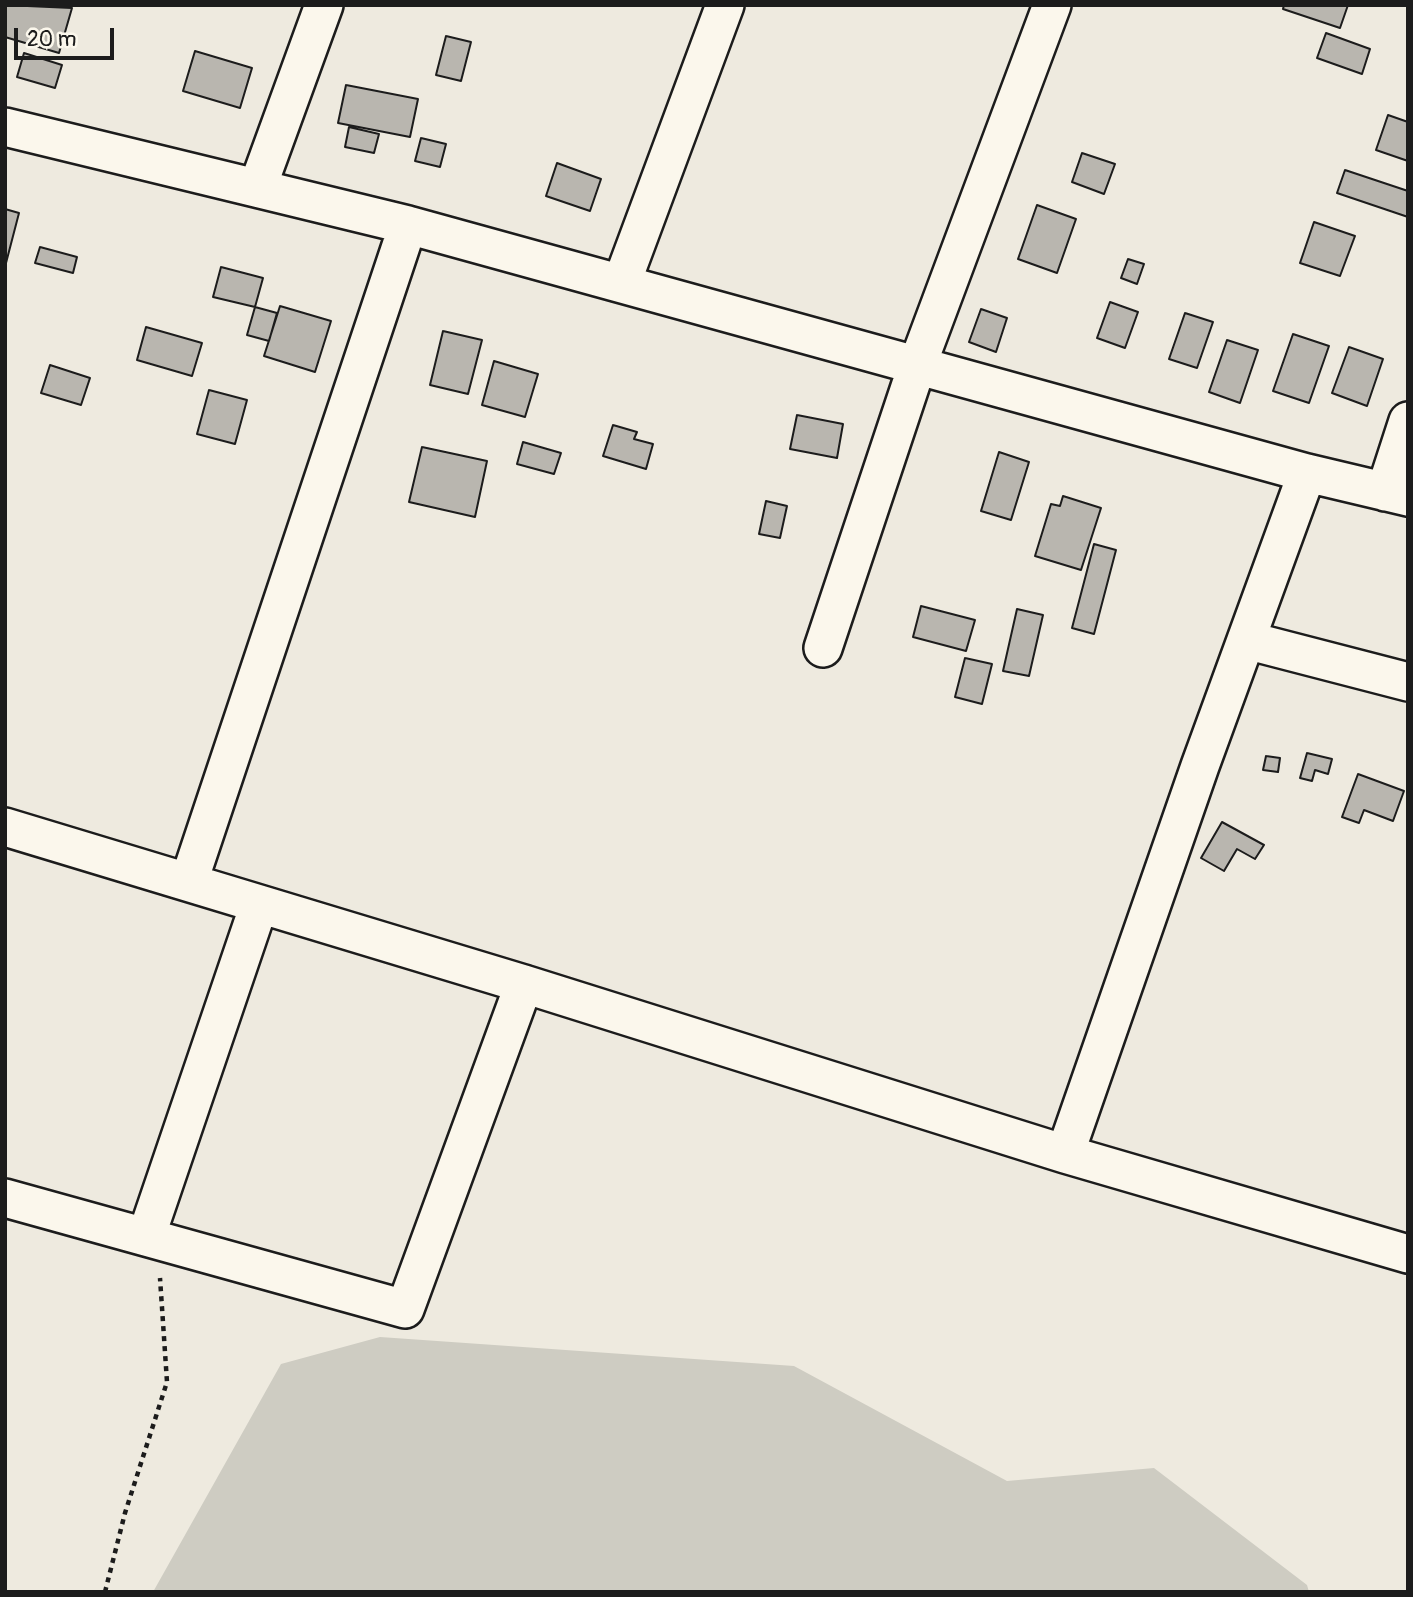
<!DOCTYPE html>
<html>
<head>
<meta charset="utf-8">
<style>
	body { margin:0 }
	#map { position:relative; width:1413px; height:1597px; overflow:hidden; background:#eeeadf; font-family:Pangolin,sans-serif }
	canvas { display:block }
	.frame { position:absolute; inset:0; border:7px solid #1c1c1c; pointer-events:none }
	.scale { position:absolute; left:14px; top:28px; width:100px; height:32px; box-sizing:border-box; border:4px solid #1c1c1c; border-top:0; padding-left:9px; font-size:21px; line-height:24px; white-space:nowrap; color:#1c1c1c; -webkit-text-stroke:5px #fbf7ec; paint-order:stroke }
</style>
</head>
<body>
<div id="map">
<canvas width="1413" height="1597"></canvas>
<div class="frame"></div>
<div class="scale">20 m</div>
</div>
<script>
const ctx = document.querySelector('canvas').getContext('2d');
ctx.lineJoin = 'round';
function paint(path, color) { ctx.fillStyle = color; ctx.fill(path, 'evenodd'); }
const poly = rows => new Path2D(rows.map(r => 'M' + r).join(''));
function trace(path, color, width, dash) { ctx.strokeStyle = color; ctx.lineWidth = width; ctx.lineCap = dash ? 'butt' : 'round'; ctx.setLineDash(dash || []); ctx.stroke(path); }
paint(poly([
	[380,1337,794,1366,1007,1481,1154,1468,1307,1585,1309,1592,153,1592,281,1364]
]), '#ceccc2');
const building = poly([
	[5,5,72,8,59,53,5,37,5,5],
	[1284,5,1348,5,1340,28,1283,9,1284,5],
	[1326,33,1370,49,1362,74,1317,58,1326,33],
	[446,36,471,42,461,81,436,75,446,36],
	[195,51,252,68,240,108,183,91,195,51],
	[24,53,62,65,55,88,17,77,24,53],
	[346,85,418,99,410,137,338,123,346,85],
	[1388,115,1408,122,1408,161,1376,150,1388,115],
	[349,127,379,134,374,153,345,147,349,127],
	[421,138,446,144,440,167,415,161,421,138],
	[1082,153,1115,164,1104,194,1072,182,1082,153],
	[557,163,601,179,590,211,546,196,557,163],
	[1345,170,1408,191,1408,217,1337,193,1345,170],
	[1037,205,1076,219,1057,273,1018,259,1037,205],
	[5,209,19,213,6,263,5,263,5,209],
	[1314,222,1355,236,1340,276,1300,263,1314,222],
	[40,247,77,257,73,273,35,263,40,247],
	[1128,259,1144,264,1137,284,1121,278,1128,259],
	[221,267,263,278,255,307,213,297,221,267],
	[1110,302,1138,312,1125,348,1097,338,1110,302],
	[280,306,331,321,315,372,264,356,280,306],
	[255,307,277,313,269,341,247,335,255,307],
	[981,309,1007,318,996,352,969,342,981,309],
	[1185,313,1213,322,1197,368,1169,359,1185,313],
	[146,327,202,343,192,376,137,360,146,327],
	[443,331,482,340,468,394,430,385,443,331],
	[1293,334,1329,346,1309,403,1273,391,1293,334],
	[1227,340,1258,350,1240,403,1209,392,1227,340],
	[1349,347,1383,359,1367,406,1332,393,1349,347],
	[494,361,538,374,525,417,482,405,494,361],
	[50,365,90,378,81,405,41,393,50,365],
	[209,390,247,400,235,444,197,434,209,390],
	[797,415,843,424,837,458,790,449,797,415],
	[613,425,637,432,634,439,653,444,646,469,603,456,613,425],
	[523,442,561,453,554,474,517,464,523,442],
	[422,447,487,461,475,517,409,502,422,447],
	[999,452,1029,462,1011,520,981,511,999,452],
	[1063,496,1101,508,1081,570,1035,556,1051,504,1060,506,1063,496],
	[766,501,787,506,780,538,759,534,766,501],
	[1094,544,1116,550,1094,634,1072,628,1094,544],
	[921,606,975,620,966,651,913,637,921,606],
	[1017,609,1043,615,1029,676,1003,671,1017,609],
	[965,658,992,664,982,704,955,697,965,658],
	[1307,753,1332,759,1328,774,1315,770,1312,781,1300,778,1307,753],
	[1266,756,1280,758,1278,772,1263,770,1266,756],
	[1358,774,1404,791,1393,821,1364,810,1359,823,1342,817,1358,774],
	[1222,822,1264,845,1255,859,1237,849,1224,871,1201,858,1222,822]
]);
paint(building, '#b9b6af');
trace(building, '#1c1c1c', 2);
const minor = poly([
	[5,127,408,225,1307,473,1408,497],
	[258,186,324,5],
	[622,282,725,5],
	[1385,492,1408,421],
	[1246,640,1408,682],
	[823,648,917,366,1052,5],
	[5,827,524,984,1065,1154,1408,1254],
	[189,881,408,225],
	[1065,1154,1200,766,1307,473],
	[5,1198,405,1309,524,984],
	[146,1237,259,905]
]);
trace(minor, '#1c1c1c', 42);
trace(poly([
	[105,1592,125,1513,167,1382,160,1278]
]), '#1c1c1c', 4.5, [5, 5]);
trace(minor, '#fbf7ec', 37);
</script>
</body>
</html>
